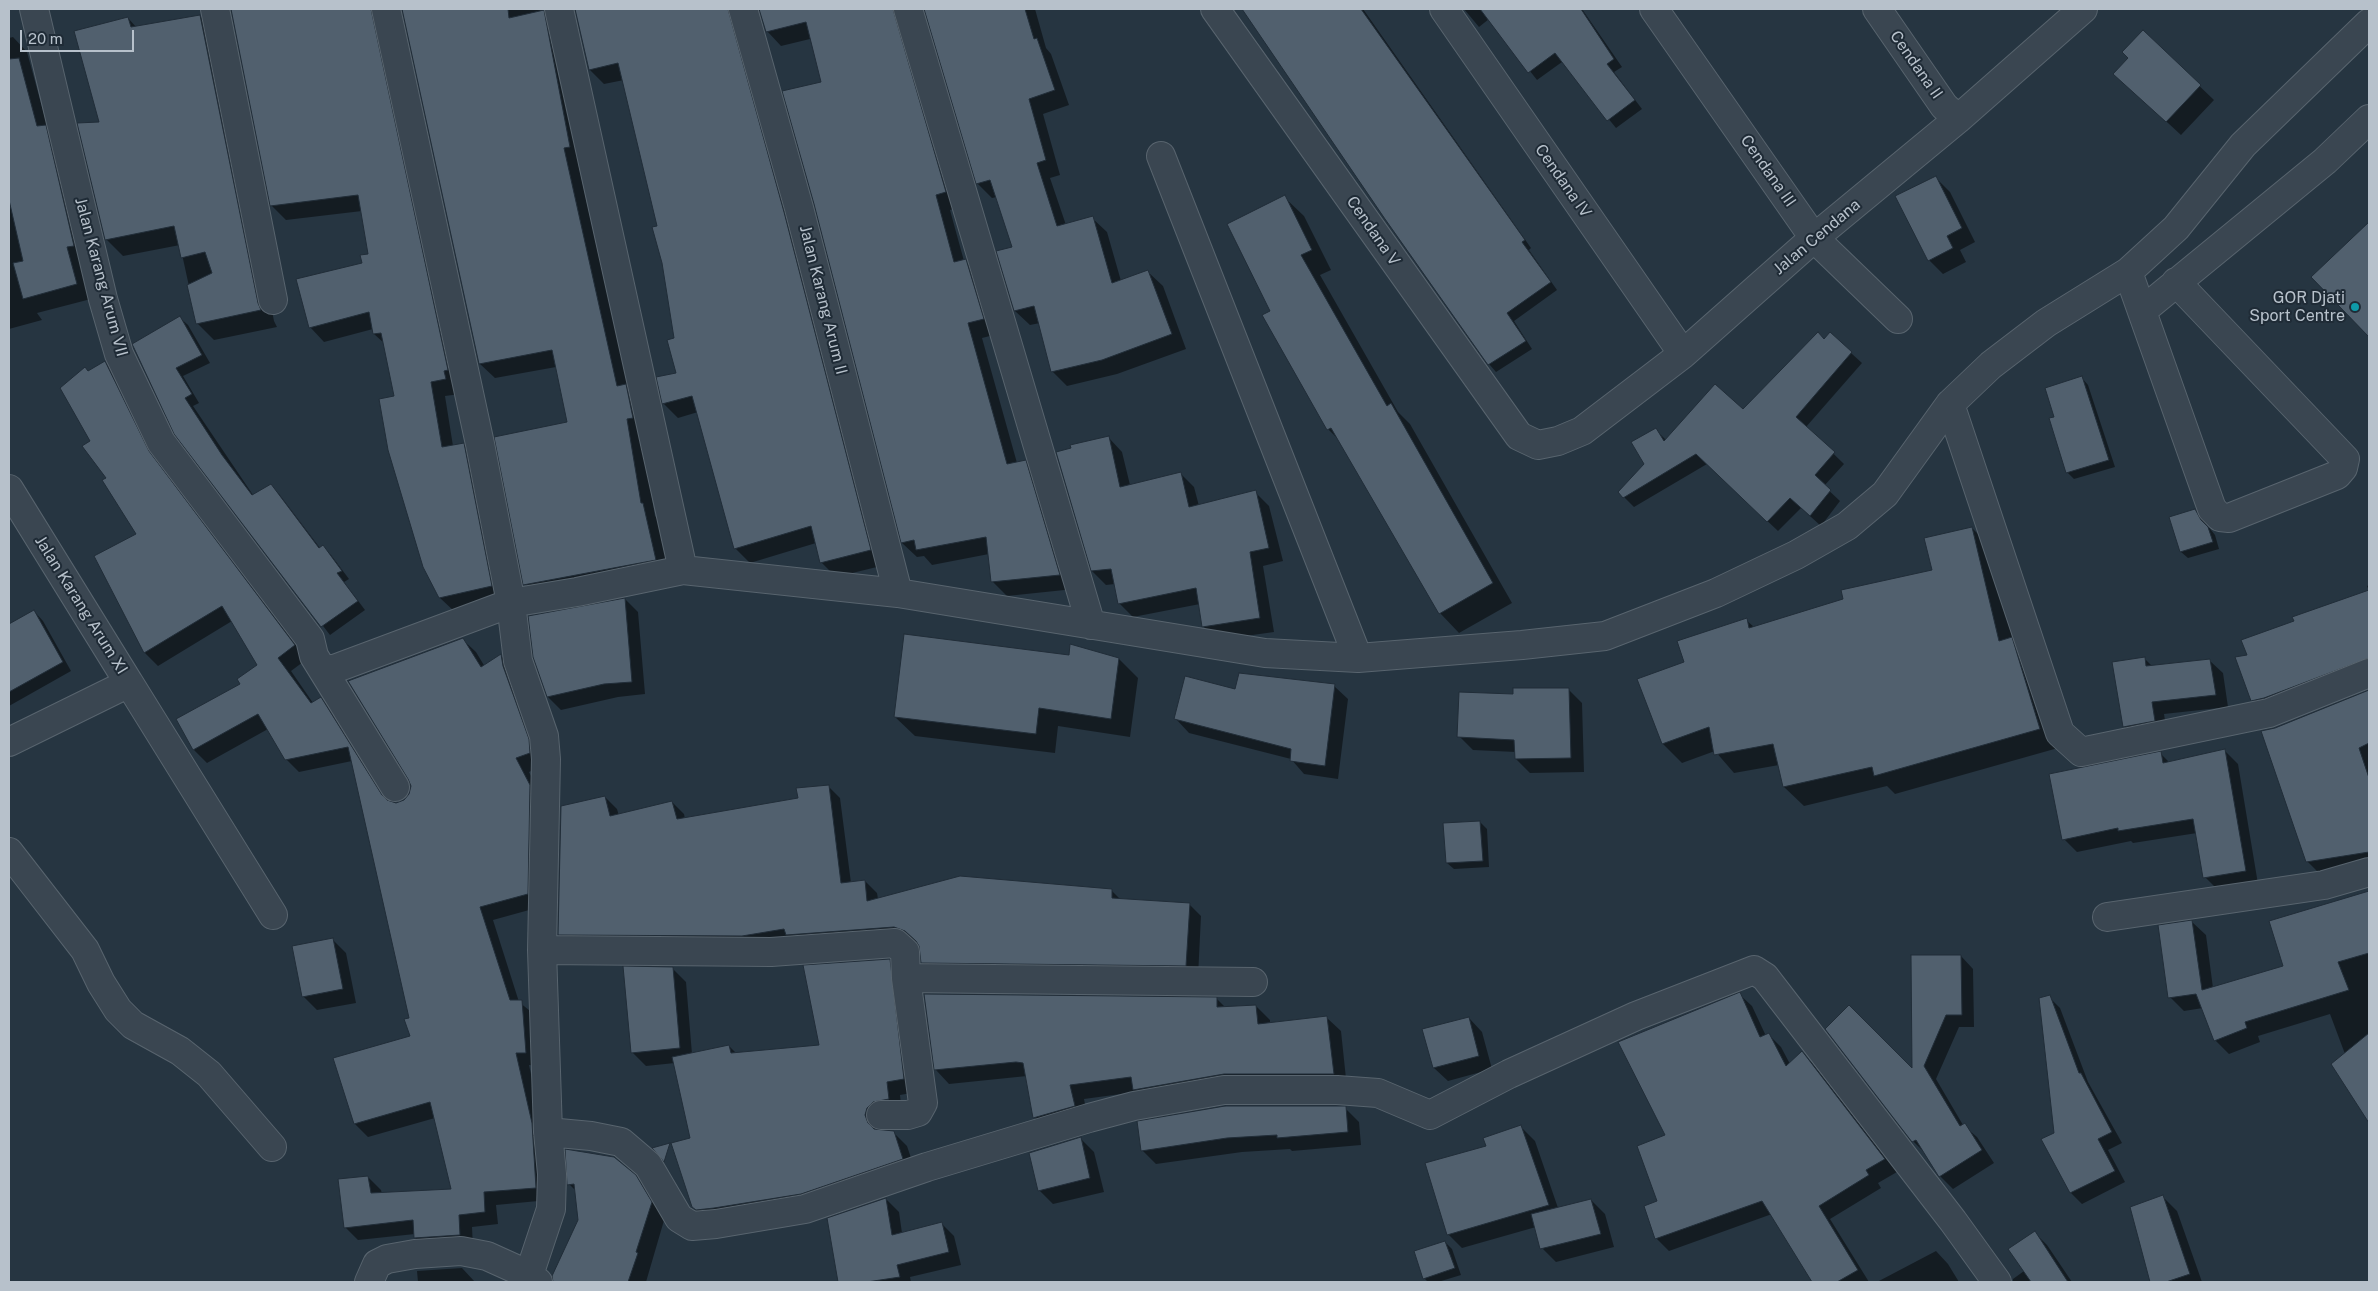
<!DOCTYPE html>
<html>
<head>
<meta charset="utf-8">
<style>
	body { margin:0 }
	#map { position:relative; width:2378px; height:1291px; overflow:hidden; background:#263541; font-family:"Public Sans",sans-serif }
	canvas { display:block }
	.frame { position:absolute; inset:0; border:10px solid #b7c1cb; pointer-events:none }
	.scale { position:absolute; left:20px; top:30px; width:114px; height:22px; box-sizing:border-box; border:2px solid #b7c1cb; border-top:0; padding-left:6px; font-size:15px; line-height:18px; white-space:nowrap; color:#b7c1cb; -webkit-text-stroke:4px #1f2b36; paint-order:stroke }
</style>
</head>
<body>
<div id="map">
<canvas width="2378" height="1291"></canvas>
<div class="frame"></div>
<div class="scale">20 m</div>
</div>
<script>
const ctx = document.querySelector('canvas').getContext('2d');
ctx.lineJoin = 'round';
function paint(path, color) { ctx.fillStyle = color; ctx.fill(path, 'evenodd'); }
const poly = rows => new Path2D(rows.map(r => 'M' + r).join(''));
function trace(path, color, width, dash) { ctx.strokeStyle = color; ctx.lineWidth = width; ctx.lineCap = dash ? 'butt' : 'round'; ctx.setLineDash(dash || []); ctx.stroke(path); }
function write(font, color, halo, rows, align = 'center') {
  ctx.font = font + ' "Public Sans",sans-serif'; ctx.lineWidth = 4; ctx.setLineDash([]); ctx.textBaseline = 'middle'; ctx.strokeStyle = halo; ctx.fillStyle = color; for (const [text, x, y, turn = 0] of rows) {
    ctx.save(); ctx.translate(x, y); ctx.rotate((+turn || 0) * Math.PI / 180); ctx.textAlign = isNaN(turn) ? turn : align; if (halo) ctx.strokeText(text, 0, 0); ctx.fillText(text, 0, 0); ctx.restore();
  }
}
paint(poly([
	[239,9,396,9,460,394,445,396,453,446,463,444,478,459,506,601,455,612,440,598,385,344,374,334,373,329,324,342,310,327,369,255,362,211,286,220,271,205,232,10],
	[403,9,569,9,584,162,578,163,628,387,640,400,641,433,655,516,658,519,670,574,539,599,525,584,569,423,556,367,495,378,480,364],
	[576,9,753,9,885,565,836,577,821,562,816,543,750,563,735,548,698,412,678,418,663,403,677,374,675,339,659,227,624,80,604,84,590,70],
	[759,9,918,9,960,207,950,210,964,261,980,275,998,334,982,338,1017,463,1025,461,1040,476,1074,589,1007,596,993,582,989,554,932,565,924,556,917,557,902,543,822,83,810,39,781,46,767,31],
	[926,9,1035,9,1046,48,1051,54,1069,105,1043,114,1060,175,1050,178,1066,225,1092,218,1107,232,1121,281,1148,272,1163,286,1186,349,1117,374,1067,386,1052,371,1040,323,1030,325,1015,311,998,252,1014,248,997,197,992,198,977,183],
	[1244,9,1363,9,1531,248,1529,250,1557,290,1514,321,1532,349,1496,372,1489,364],
	[1464,9,1582,9,1622,67,1614,72,1642,109,1616,128,1562,62,1537,80,1489,19,1479,27],
	[200,16,217,33,274,321,277,327,214,340,197,323,180,245,123,256,106,239,100,123,128,18,137,28],
	[2143,32,2214,100,2181,135,2129,87,2130,58],
	[13,37,27,52,48,129,60,141,91,299,37,313,42,320,9,329,9,38],
	[1936,178,1950,192,1975,242,1960,250,1966,262,1943,274,1929,260],
	[1284,197,1304,216,1331,270,1320,275,1398,412,1410,424,1512,603,1459,633,1440,613,1341,442,1328,429,1272,311],
	[2369,223,2369,335,2313,277],
	[179,317,188,325,210,363,183,376,199,403,193,406,253,495,271,486,279,494,320,548,323,547,331,555,349,579,344,582,365,610,330,635,175,433,134,345],
	[1830,334,1862,363,1806,427,1844,464,1824,486,1840,501,1821,526,1801,508,1778,531,1707,464,1634,507,1624,497,1645,464,1655,429,1666,440,1743,411],
	[105,362,118,375,161,466,307,659,291,671,313,703,321,698,334,711,390,802,396,804,404,801,410,795,462,639,476,652,485,667,501,656,514,669,542,766,529,772,543,800,540,907,493,920,519,1002,535,1015,539,1066,529,1065,545,1137,549,1200,496,1205,498,1224,472,1227,473,1248,428,1251,415,1238,415,1234,358,1240,345,1227,368,1177,381,1190,382,1194,453,1190,435,1118,368,1137,355,1124,412,1037,410,1019,352,761,299,772,286,759,268,729,207,763,194,750,177,720,242,684,259,666,232,621,158,666,145,653,95,557,138,535,107,479,91,442,89,372],
	[2082,378,2088,385,2115,467,2074,479,2067,472,2055,418],
	[1109,438,1122,452,1130,485,1180,473,1194,487,1199,506,1255,492,1269,506,1283,561,1263,566,1274,632,1217,640,1203,626,1200,604,1133,617,1120,604,1115,584,1106,585,1092,571],
	[2195,510,2215,535,2219,549,2188,558,2181,552,2171,518],
	[1972,528,1991,547,2013,641,2030,658,2058,748,1895,794,1887,786,1804,806,1784,787,1779,765,1734,773,1715,751,1682,763,1663,744,1639,680,1686,663,1746,620,1754,627,1933,571],
	[2369,585,2369,675,2266,714,2252,700,2249,657,2295,621,2294,618,2369,591,2367,586],
	[625,599,638,612,645,694,618,697,561,710,548,697],
	[34,611,43,621,71,671,9,706,9,625],
	[1070,656,1119,659,1138,678,1130,737,1058,726,1055,753,915,736,895,717],
	[2144,658,2153,667,2210,661,2223,673,2228,707,2164,714,2167,733,2137,739,2125,727],
	[1334,686,1348,699,1338,779,1304,774,1291,759,1189,733,1176,719,1235,691],
	[1568,689,1582,703,1584,772,1530,773,1516,759,1516,752,1473,750,1459,736,1514,695],
	[2369,691,2369,868,2321,875,2307,861,2275,729],
	[2225,751,2238,764,2258,884,2218,890,2205,877,2197,833,2133,843,2131,841,2077,852,2064,839,2160,753,2170,763],
	[828,786,840,798,851,883,865,881,877,893,878,899,1111,890,1121,900,1189,904,1201,916,1198,977,934,974,922,962,919,943,907,939,571,946,559,934,605,797,617,809,619,816,672,802,684,814,685,819,799,799],
	[1480,822,1487,829,1489,867,1454,869,1447,863],
	[2369,893,2369,1120,2333,1064,2345,1054,2330,1014,2258,1036,2260,1042,2229,1054,2215,1040,2203,1008,2184,1011,2170,997,2192,922,2206,935,2213,988,2284,967,2270,922],
	[332,939,346,953,356,1003,317,1010,303,996],
	[1961,956,1973,969,1974,1027,1959,1027,1936,1079,1963,1125,1977,1137,1994,1163,1953,1189,1940,1176,1926,1154,1913,1141,1826,1029,1913,1071],
	[889,960,903,974,917,1092,900,1095,902,1113,881,1122,879,1130,893,1132,907,1146,916,1173,707,1221,693,1207,691,1139,675,1063,646,1066,632,1052,672,968,686,982,692,1054,729,1046,737,1054,821,1046],
	[1739,994,1752,1006,1766,1036,1768,1034,1781,1047,1790,1064,1802,1052,1814,1065,1897,1172,1878,1183,1881,1188,1830,1219,1869,1282,1814,1282,1772,1214,1669,1251,1656,1238,1667,1136],
	[2049,997,2060,1008,2088,1082,2122,1143,2108,1150,2125,1182,2082,1204,2071,1193,2043,1140,2056,1133],
	[1216,998,1226,1008,1256,1006,1270,1020,1270,1024,1327,1018,1341,1031,1347,1088,1136,1092,1084,1099,1088,1120,1049,1132,1035,1118,1027,1076,949,1084,936,1070],
	[1469,1018,1482,1032,1492,1069,1448,1081,1434,1068],
	[1345,1108,1359,1122,1361,1145,1292,1151,1290,1149,1242,1152,1156,1164,1142,1150],
	[1521,1127,1535,1141,1558,1208,1591,1200,1605,1214,1614,1247,1556,1262,1542,1248,1536,1227,1462,1248,1448,1234,1487,1147],
	[1080,1138,1094,1152,1104,1192,1053,1204,1039,1190],
	[635,1176,650,1191,665,1217,646,1282,555,1282,554,1276,579,1220,577,1192,569,1184],
	[2163,1197,2177,1211,2202,1282,2151,1282,2131,1208],
	[886,1199,899,1212,902,1233,941,1223,954,1236,961,1265,910,1277,911,1282,839,1282,828,1219],
	[2035,1233,2047,1245,2072,1282,2013,1282,2013,1279,2024,1271],
	[1445,1242,1452,1249,1461,1275,1438,1282,1428,1282,1424,1278],
	[1936,1251,1948,1264,1959,1282,1877,1282],
	[462,1268,475,1282,418,1282,417,1271]
]), '#0007');
const building = poly([
	[231,9,371,9,448,370,444,371,446,379,431,382,442,447,464,443,492,586,439,598,423,567,388,450,379,399,394,396,381,333,373,334,369,312,309,328,296,279,362,263,360,255,368,254,358,195,270,206,231,9],
	[402,9,508,9,509,18,544,10,570,147,564,148,617,386,626,384,633,418,627,419,641,503,643,503,656,560,523,585,494,437,567,422,552,350,479,364,402,9],
	[575,9,728,9,784,212,871,550,820,563,811,526,734,549,692,396,662,404,656,377,676,373,667,340,674,338,662,263,652,227,657,226,618,63,589,70,575,9],
	[759,9,893,9,946,192,936,195,954,262,966,259,984,319,968,323,1007,464,1026,460,1060,575,991,582,986,537,916,550,914,540,901,543,814,204,782,91,821,82,806,22,766,32,759,9],
	[924,9,1025,9,1034,39,1037,38,1055,90,1029,99,1046,160,1037,163,1057,226,1093,216,1112,283,1148,270,1172,334,1102,360,1051,372,1034,306,1014,311,996,251,1012,247,990,180,976,184,924,9],
	[1242,9,1361,9,1525,240,1522,242,1551,282,1507,313,1526,341,1488,365,1385,219,1242,9],
	[1480,9,1581,9,1614,59,1607,64,1635,100,1607,121,1555,53,1528,73,1480,9],
	[200,15,258,303,261,310,196,324,187,285,212,273,205,252,181,258,174,226,105,240,77,123,99,122,74,31,128,17,131,27,200,15],
	[2143,30,2201,85,2166,122,2113,74,2128,58,2122,52,2143,30],
	[19,58,37,126,46,125,74,246,67,247,77,284,23,299,13,263,23,261,9,200,9,59,19,58],
	[1936,176,1962,228,1947,236,1953,248,1928,261,1895,196,1936,176],
	[1285,195,1312,250,1301,255,1387,406,1391,403,1493,583,1439,614,1331,428,1327,430,1262,315,1270,311,1227,224,1285,195],
	[2369,222,2369,337,2311,277,2369,222],
	[180,316,202,355,176,368,192,394,185,398,222,455,252,495,271,484,319,548,323,545,342,571,337,573,358,601,321,627,174,434,134,348,132,344,180,316],
	[1818,332,1824,339,1830,332,1852,352,1796,417,1835,452,1815,475,1831,490,1810,516,1790,498,1767,522,1696,454,1623,498,1618,492,1644,464,1631,442,1656,428,1664,441,1715,384,1743,409,1818,332],
	[105,361,149,451,295,645,278,658,311,703,321,697,382,795,387,800,396,803,404,800,409,794,411,786,408,779,348,681,463,638,481,667,501,654,503,666,529,739,530,753,516,758,530,785,528,894,480,907,510,1000,522,1000,526,1053,516,1053,532,1123,536,1188,484,1192,485,1212,459,1215,460,1235,414,1238,413,1220,344,1228,338,1179,368,1176,371,1193,451,1189,430,1102,354,1124,333,1058,410,1036,404,1019,409,1018,348,747,285,760,258,714,193,750,176,719,240,684,237,679,257,665,222,606,144,653,94,556,136,534,102,480,106,478,82,446,90,441,60,388,85,367,88,371,105,361],
	[2082,376,2109,460,2066,473,2049,418,2054,417,2045,388,2082,376],
	[1109,436,1120,487,1181,472,1189,507,1256,490,1269,548,1250,552,1260,618,1202,627,1196,588,1118,604,1111,569,1091,571,1056,452,1071,448,1070,445,1109,436],
	[2195,509,2201,520,2208,527,2213,542,2180,552,2169,517,2195,509],
	[1972,527,1999,641,2012,637,2040,729,1874,776,1872,767,1783,787,1773,744,1714,755,1709,727,1662,744,1637,679,1684,662,1677,641,1747,618,1749,628,1843,599,1841,590,1932,570,1924,538,1972,527],
	[2369,590,2369,658,2264,698,2251,701,2235,657,2247,655,2241,640,2294,621,2292,617,2369,590],
	[625,598,632,682,604,684,547,697,533,657,528,616,625,598],
	[34,610,63,662,9,692,9,624,34,610],
	[904,634,1069,655,1070,644,1119,658,1111,719,1039,708,1036,734,894,717,904,634],
	[2145,657,2146,666,2210,659,2216,695,2152,702,2155,721,2123,727,2112,662,2145,657],
	[1239,673,1335,684,1325,766,1290,761,1291,749,1174,719,1185,676,1235,689,1239,673],
	[1513,688,1569,688,1571,758,1515,759,1514,740,1457,737,1459,692,1513,694,1513,688],
	[2369,690,2369,743,2359,748,2369,778,2369,852,2306,862,2261,731,2275,728,2369,690],
	[2225,749,2246,871,2203,878,2193,819,2118,831,2118,828,2062,840,2049,774,2161,751,2163,763,2225,749],
	[829,785,841,883,865,880,867,901,960,876,1112,889,1112,898,1190,903,1186,966,921,963,919,946,916,941,905,931,894,927,786,935,784,929,742,936,558,935,561,806,605,796,610,816,672,801,677,819,798,798,796,788,829,785],
	[1480,821,1483,861,1446,863,1443,823,1480,821],
	[2369,891,2369,953,2338,962,2349,990,2245,1022,2247,1028,2214,1041,2196,994,2168,998,2158,925,2192,920,2202,990,2283,966,2269,921,2369,891],
	[333,938,343,989,302,997,292,946,333,938],
	[1911,955,1961,955,1962,1015,1946,1015,1924,1066,1960,1126,1965,1123,1982,1150,1939,1177,1916,1140,1912,1142,1825,1029,1849,1005,1912,1068,1911,955],
	[890,959,904,1079,887,1082,889,1099,873,1102,867,1108,865,1115,868,1123,874,1129,894,1131,903,1159,801,1194,714,1208,696,1210,692,1207,671,1143,690,1138,672,1057,729,1045,731,1053,819,1045,803,965,890,959],
	[623,966,673,967,680,1048,631,1053,623,966],
	[1740,992,1760,1037,1769,1033,1786,1066,1802,1051,1885,1159,1866,1170,1869,1175,1819,1206,1858,1270,1837,1282,1812,1282,1762,1201,1655,1239,1644,1206,1657,1201,1637,1146,1665,1135,1618,1042,1740,992],
	[924,994,1217,997,1217,1007,1256,1005,1258,1024,1327,1016,1334,1074,1224,1074,1133,1090,1131,1077,1070,1085,1075,1106,1033,1118,1023,1063,1016,1062,934,1070,924,994],
	[2050,995,2079,1073,2081,1073,2112,1132,2098,1139,2115,1171,2070,1193,2041,1139,2054,1133,2039,998,2050,995],
	[1469,1017,1479,1056,1433,1068,1422,1029,1469,1017],
	[2369,1033,2369,1123,2331,1064,2369,1033],
	[1225,1106,1346,1106,1348,1132,1277,1138,1277,1135,1227,1138,1141,1151,1137,1121,1225,1106],
	[1521,1125,1549,1205,1447,1235,1425,1163,1486,1146,1483,1138,1521,1125],
	[1081,1137,1090,1178,1038,1191,1029,1153,1081,1137],
	[670,1143,664,1162,652,1148,670,1143],
	[565,1149,614,1157,636,1175,652,1202,636,1252,638,1253,628,1282,553,1282,552,1276,578,1220,574,1184,567,1185,565,1149],
	[2163,1195,2190,1274,2166,1282,2150,1282,2130,1207,2163,1195],
	[886,1198,892,1235,942,1222,949,1252,897,1265,900,1277,867,1282,838,1282,827,1218,886,1198],
	[1591,1199,1601,1234,1540,1249,1531,1214,1591,1199],
	[2035,1231,2068,1282,2031,1282,2008,1249,2035,1231],
	[1445,1241,1455,1268,1423,1279,1414,1251,1445,1241]
]);
paint(building, '#51606e');
trace(building, '#212d38', 1);
const minor = poly([
	[34,9,103,299,119,354,161,442,310,639,314,656,395,787],
	[215,9,273,300],
	[386,9,480,444,511,603,518,661,544,736,546,759,542,950,548,1132,552,1174,551,1209,529,1275],
	[559,9,683,570],
	[743,9,799,208,898,593],
	[908,9,1091,625],
	[1215,9,1519,436,1538,445,1558,441,1582,431,1683,354,1814,238,1958,119,2083,9],
	[1444,9,1683,354],
	[1654,9,1814,238,1898,319],
	[1877,9,1944,106,1958,119],
	[1161,156,1358,658],
	[2128,272,2212,509,2220,517,2229,518,2337,475,2343,468,2345,459,2176,282],
	[2142,311,2325,161,2369,119],
	[1950,404,2060,733,2081,752,2269,713,2369,673],
	[9,489,129,683,9,742],
	[323,669,334,669,511,603,577,592,683,570,898,593,1265,653,1358,658,1522,645,1605,636,1716,593,1796,555,1847,526,1885,494,1950,404,1991,365,2046,323,2128,272,2176,228,2243,145,2369,23],
	[129,683,273,915],
	[9,852,85,950,101,983,118,1010,133,1025,180,1051,209,1074,272,1147],
	[2107,917,2324,885,2369,872],
	[542,950,771,952,895,943,905,952,906,978,1253,982],
	[881,1115,908,1115,918,1112,923,1103,906,978],
	[548,1132,591,1136,621,1142,648,1165,679,1218,692,1226,716,1224,805,1209,927,1167,1089,1118,1134,1106,1224,1090,1337,1090,1378,1093,1430,1115,1509,1074,1636,1016,1754,970,1765,977,1953,1221,1997,1282],
	[369,1282,377,1264,387,1259,415,1254,461,1251,487,1256,529,1275,538,1282]
]);
trace(minor, '#58646e', 30);
trace(minor, '#3a4651', 28);
for (const [x, y, r, color] of [
	[2355,307,5,"#0f9aa8"]
]) { const dot = new Path2D(); dot.arc(x, y, r, 0, 2 * Math.PI); ctx.fillStyle = color; ctx.fill(dot); trace(dot, '#1f2b36', 2); }
write('16px', '#b7c1cb', '#1f2b36', [
	["Cendana II",1916,65,55],
	["Cendana III",1768,171,55],
	["Cendana IV",1563,181,55],
	["Cendana V",1373,231,55],
	["Jalan Cendana",1817,237,-40],
	["Jalan Karang Arum VII",101,277,75],
	["Jalan Karang Arum II",823,300,76],
	["Jalan Karang Arum XI",81,605,58]
]);
write('16px', '#b7c1cb', '#1f2b36', [
	["GOR Djati",2345,298],
	["Sport Centre",2345,316]
], 'right');
</script>
</body>
</html>
